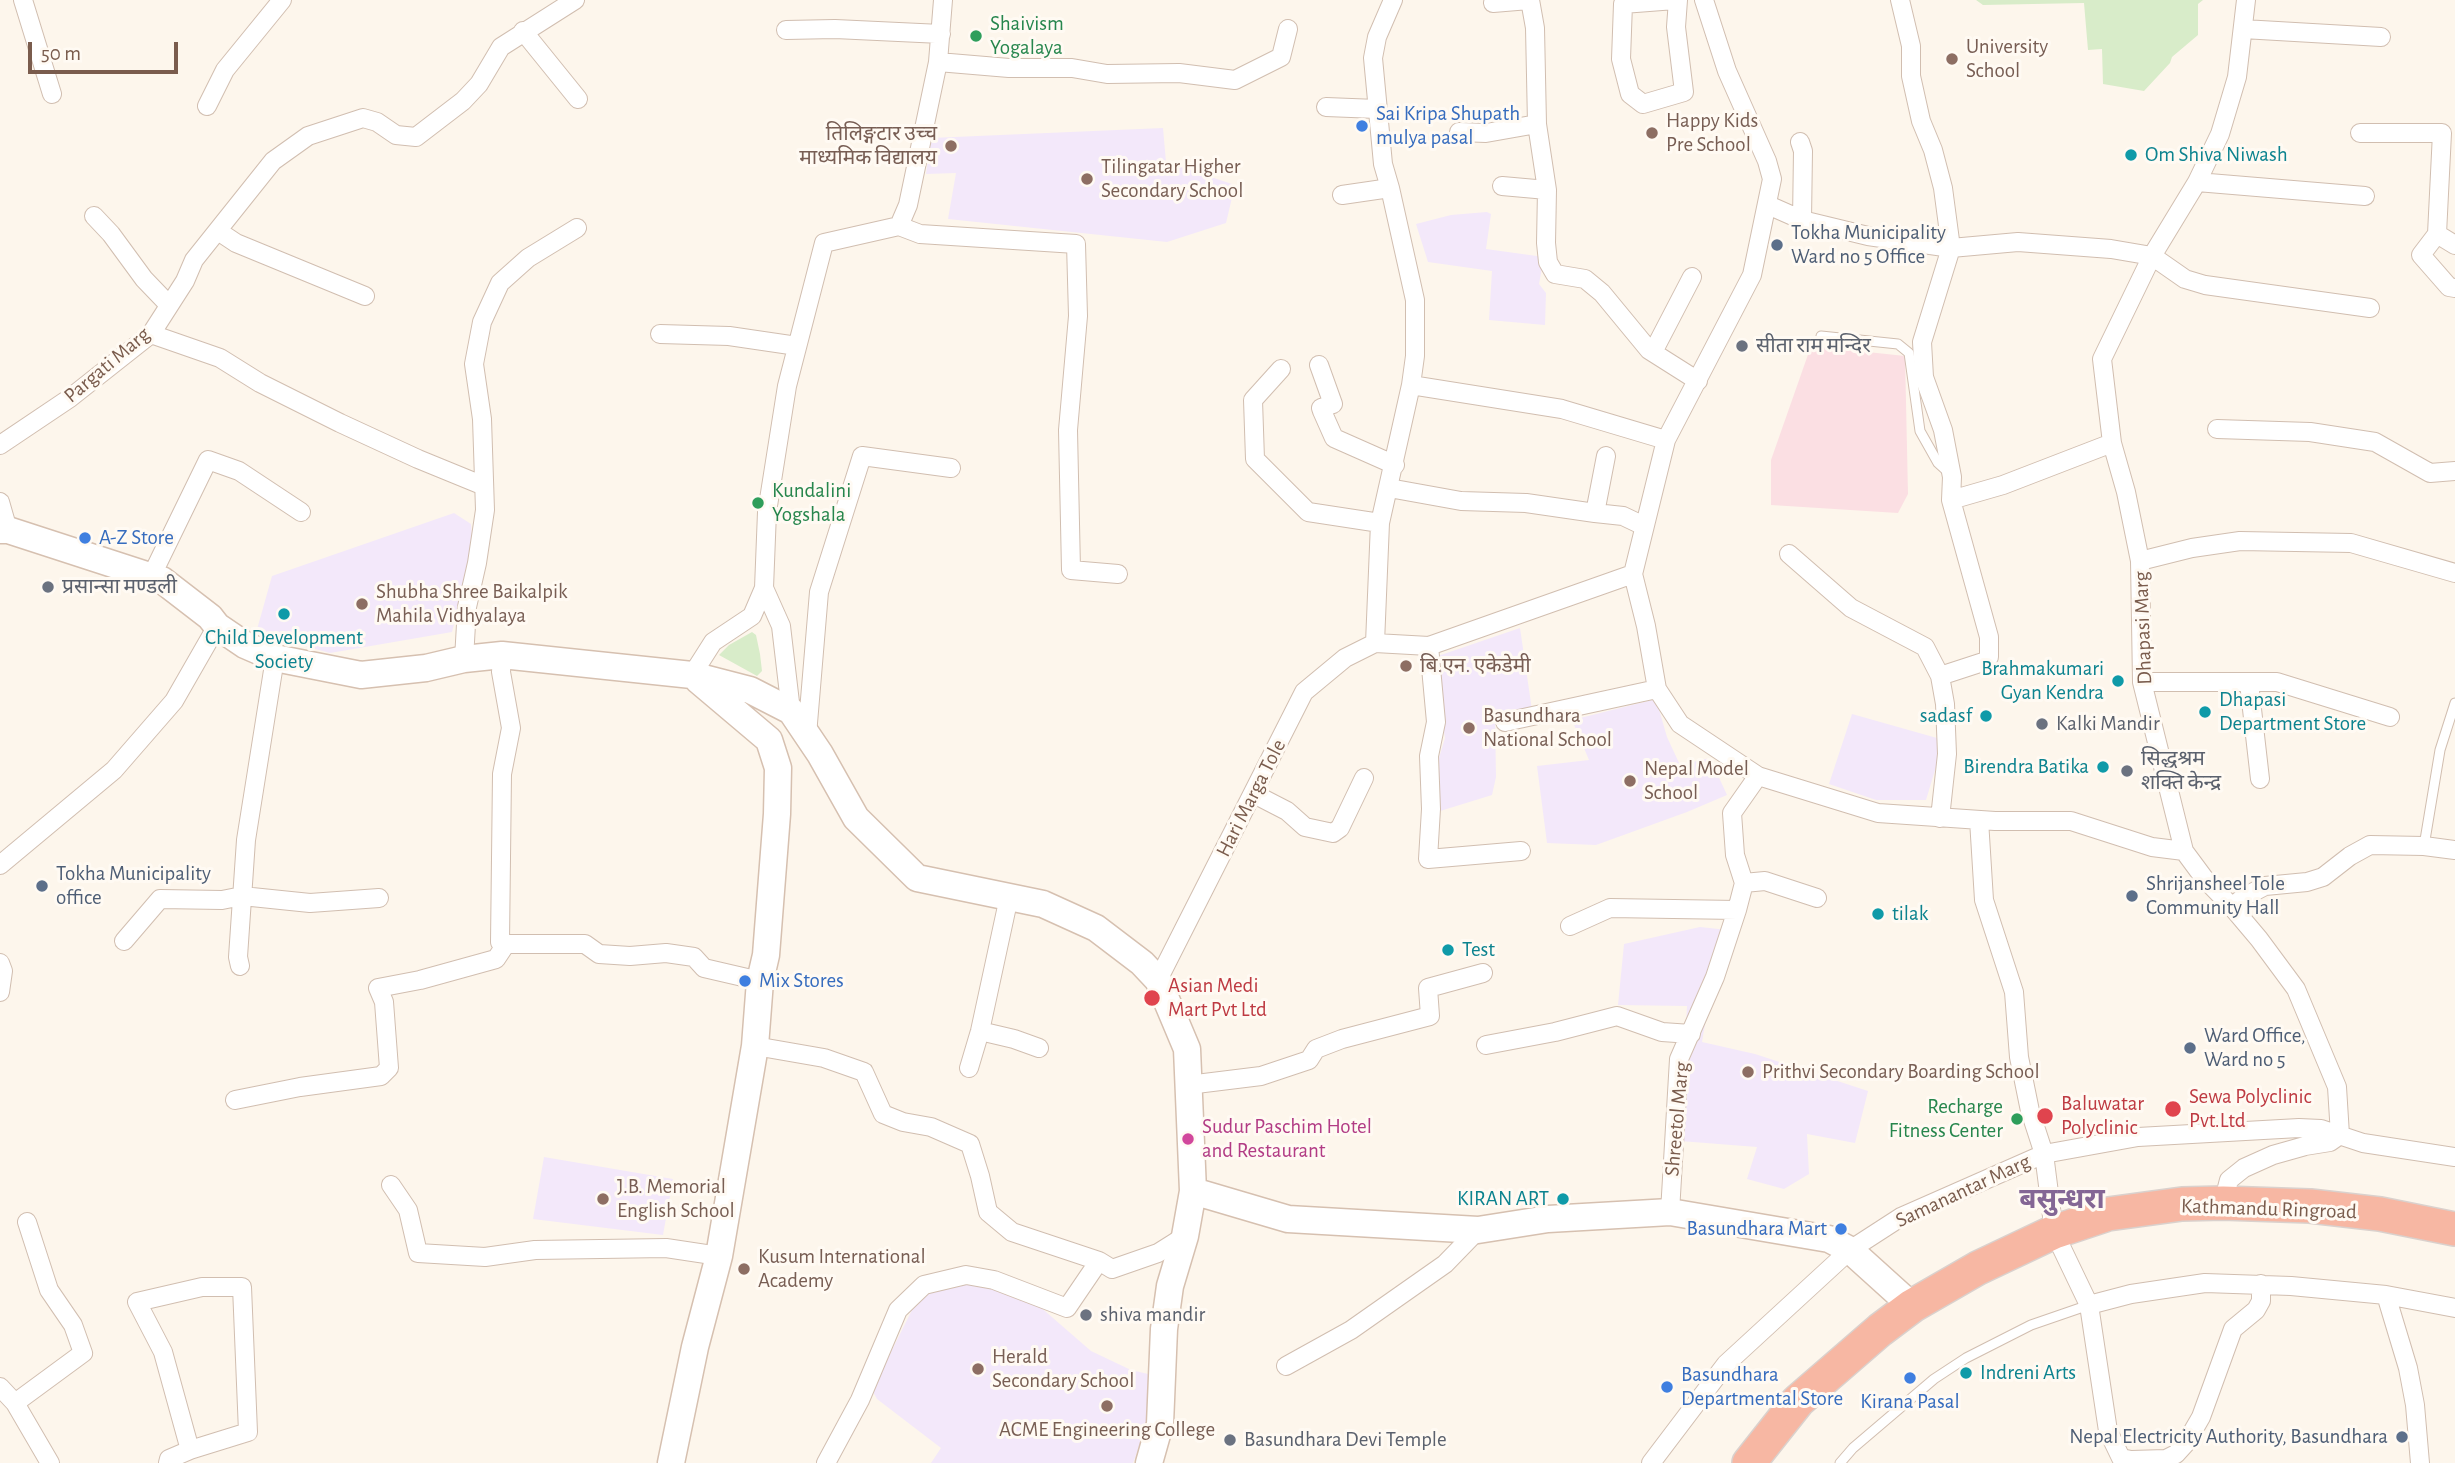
<!DOCTYPE html>
<html>
<head>
<meta charset="utf-8">
<style>
	body { margin:0 }
	#map { position:relative; width:2455px; height:1463px; overflow:hidden; background:#fdf6ec; font-family:"Alegreya Sans",sans-serif }
	canvas { display:block }
	.scale { position:absolute; left:28px; top:42px; width:150px; height:32px; box-sizing:border-box; border:4px solid #7a5c4d; border-top:0; padding-left:9px; font-size:21px; line-height:24px; white-space:nowrap; color:#7a5c4d; -webkit-text-stroke:5px #fffaf3; paint-order:stroke }
</style>
</head>
<body>
<div id="map">
<canvas width="2455" height="1463"></canvas>
<div class="scale">50 m</div>
</div>
<script>
const ctx = document.querySelector('canvas').getContext('2d');
ctx.lineJoin = 'round';
function paint(path, color) { ctx.fillStyle = color; ctx.fill(path, 'evenodd'); }
const poly = rows => new Path2D(rows.map(r => 'M' + r).join(''));
function trace(path, color, width, dash) { ctx.strokeStyle = color; ctx.lineWidth = width; ctx.lineCap = dash ? 'butt' : 'round'; ctx.setLineDash(dash || []); ctx.stroke(path); }
function write(font, color, halo, rows, align = 'center') {
  ctx.font = font + ' "Alegreya Sans","Noto Sans Devanagari",sans-serif'; ctx.lineWidth = 6; ctx.setLineDash([]); ctx.textBaseline = 'middle'; ctx.strokeStyle = halo; ctx.fillStyle = color; for (const [text, x, y, turn = 0] of rows) {
    ctx.save(); ctx.translate(x, y); ctx.rotate((+turn || 0) * Math.PI / 180); ctx.textAlign = isNaN(turn) ? turn : align; if (halo) ctx.strokeText(text, 0, 0); ctx.fillText(text, 0, 0); ctx.restore();
  }
}
paint(poly([
	[1163,128,1166,162,1235,185,1226,223,1167,242,948,219,956,173,926,174,931,138],
	[1487,212,1491,214,1486,249,1544,257,1539,284,1546,293,1545,325,1489,320,1492,271,1428,262,1416,224,1451,215],
	[454,513,471,524,473,551,452,632,330,653,256,633,272,576],
	[1520,628,1532,710,1495,717,1496,777,1492,795,1437,812,1435,771,1445,738,1432,658],
	[1656,699,1667,737,1680,765,1710,758,1727,795,1687,812,1596,845,1547,843,1537,766,1589,760,1572,720],
	[1852,714,1944,740,1926,800,1876,800,1829,784],
	[1700,927,1728,930,1708,1006,1702,1042,1755,1054,1868,1091,1855,1143,1807,1134,1809,1174,1784,1189,1747,1179,1757,1147,1680,1141,1687,1006,1618,1005,1624,944],
	[544,1157,673,1179,663,1235,533,1219],
	[968,1279,1038,1305,1091,1351,1131,1370,1148,1374,1151,1414,1133,1463,931,1463,941,1448,877,1399,872,1390,917,1300,940,1285]
]), '#f3e8fa');
paint(poly([
	[1811,346,1905,356,1908,494,1898,513,1771,505,1771,460]
]), '#fbdfe3');
paint(poly([
	[1976,0,2203,0,2198,4,2198,35,2172,57,2170,63,2144,91,2103,84,2102,49,2088,50,2084,3,1983,5],
	[752,632,756,635,760,654,762,671,757,676,719,655,729,645]
]), '#d8ecc9');
const lane = poly([
	[1821,336,1898,344,1909,353,1920,431,1938,463,1949,473],
	[2424,846,2440,750,2455,703],
	[1840,1463,1853,1448,1934,1379,1966,1358,2031,1325,2089,1305]
]);
const street = poly([
	[23,0,52,94],
	[1530,0,1535,28,1537,124],
	[1675,0,1623,4,1621,59,1630,94,1643,104,1684,92,1676,27,1678,0],
	[1704,0,1727,71,1767,161,1772,179,1752,275,1666,440,1633,574,1646,626,1657,689,1680,724,1758,776,1878,813,1995,821,2071,821,2152,847,2184,851],
	[1900,0,1911,46,1911,76,1921,121,1933,150,1943,188,1951,248,1922,342,1924,377,1943,430,1952,477,1951,500,1989,637,1989,657,1986,661,1940,676],
	[1493,3,1529,0],
	[2243,29,2381,37],
	[786,30,835,29,941,34],
	[523,31,578,99],
	[938,62,1009,68,1072,68,1107,74,1179,73,1235,80,1281,57,1288,29],
	[207,106,225,70,282,0],
	[1326,107,1377,109],
	[1459,132,1486,133,1537,124,1547,190],
	[2360,133,2442,133,2437,234,2455,245],
	[1800,142,1803,151,1802,220],
	[2197,182,2365,196],
	[1502,186,1547,190,1546,243,1548,262,1555,274,1585,279,1602,293,1649,350,1698,381],
	[1342,195,1390,188],
	[1768,205,1802,220,1868,236,1951,248,2018,242,2111,249,2152,256,2185,279,2205,285,2370,308],
	[94,216,111,234,144,279,168,304],
	[899,226,920,234,1076,244,1078,316,1068,430,1071,570,1118,574],
	[218,231,236,243,365,296],
	[2437,234,2421,255,2449,287,2455,288],
	[151,334,220,358,260,383,340,423,418,459,484,486],
	[660,334,729,336,797,346],
	[1653,352,1692,277],
	[1319,365,1333,404,1321,408,1322,411,1334,438,1395,465],
	[1281,369,1253,400,1255,459,1308,512,1380,523],
	[1411,385,1562,409,1666,440],
	[2217,429,2310,432,2375,442,2430,473,2455,471],
	[0,445,70,398,151,334,185,281,194,260,273,161,308,136,363,118,377,122,396,135,416,137,463,101,479,84,501,47,575,0],
	[1389,488,1461,501,1526,503,1595,513,1606,456],
	[1951,500,2003,485,2112,443],
	[0,502,8,530],
	[1595,513,1623,516,1644,526],
	[1789,554,1851,608,1925,647,1940,676,1945,704,1947,754,1940,818],
	[2140,561,2192,548,2240,541,2351,543,2455,573],
	[151,577,208,460,239,471,301,512],
	[1375,643,1380,523,1411,385,1415,356,1415,300,1390,188,1383,164,1373,58,1377,37,1393,0],
	[1429,646,1633,574],
	[502,655,501,672,511,728,502,774,500,942,505,946],
	[464,659,467,607,477,563,485,510,482,419,474,364,482,322,500,283,528,258,577,228],
	[692,675,713,642,752,616,764,588],
	[2142,682,2277,682,2390,717],
	[2249,683,2260,779],
	[791,711,781,626,764,588,767,512,787,386,824,243,899,226,908,205,938,62,943,0],
	[1505,722,1657,689],
	[807,735,819,592,862,456,951,468],
	[1254,794,1287,811,1305,827,1333,833,1340,828,1364,778],
	[1979,820,1984,900,2014,992,2019,1057,2030,1111,2044,1154,2054,1232,2089,1305,2131,1294,2205,1283,2291,1286,2386,1295,2455,1308],
	[0,865,114,770,174,701,217,626],
	[1744,883,1765,881,1817,898],
	[2232,907,2244,897,2265,886,2307,882,2323,877,2350,856,2370,845,2424,846,2455,850],
	[1570,926,1610,908,1737,910],
	[124,941,160,899,222,900,242,896,310,903,379,898],
	[0,963,3,971,0,992],
	[240,966,238,957,246,840,275,658],
	[1158,980,1304,692,1345,658,1375,643,1429,646,1436,722,1429,756,1431,809,1428,859,1521,851],
	[980,1031,1014,1039,1039,1048],
	[1486,1045,1555,1032,1617,1016,1662,1032,1691,1034],
	[755,1046,824,1058,864,1072,883,1114,903,1122,931,1127,970,1144,980,1176,988,1212,1012,1232,1099,1261,1112,1269,1158,1253,1185,1236],
	[969,1068,980,1031,1009,897],
	[1188,1085,1261,1076,1309,1060,1316,1049,1342,1039,1430,1016,1428,988,1483,973],
	[235,1100,300,1087,381,1076,389,1068,384,1002,378,988,420,980,496,959,506,944,585,944,599,954,630,956,666,953,694,957,704,968,760,981],
	[391,1185,408,1210,418,1253,485,1257,535,1250,666,1248,719,1256],
	[2223,1203,2229,1180,2244,1168,2273,1155,2305,1146,2330,1142,2340,1135,2337,1087,2296,989,2259,939,2232,907,2204,878,2184,851,2142,682,2140,561,2126,492,2112,443,2102,359,2152,256,2197,182,2220,134,2237,77,2246,0],
	[1670,1212,1679,1059,1715,977,1737,910,1744,883,1735,855,1732,813,1758,776],
	[2386,1295,2408,1368,2415,1405,2420,1463],
	[2089,1305,2108,1431,2121,1458,2131,1460,2130,1463],
	[1286,1366,1351,1330,1445,1264,1478,1230],
	[0,1387,15,1403,50,1463],
	[15,1403,83,1353,73,1325,49,1290,27,1222],
	[2131,1460,2166,1459,2176,1454,2186,1443,2201,1417,2233,1329,2256,1310,2261,1301,2261,1284],
	[168,1463,169,1459,190,1450,163,1352,137,1302,202,1287,242,1287,248,1432,190,1450],
	[826,1463,860,1400,898,1310,924,1285,966,1275,994,1280,1067,1308,1099,1261],
	[1651,1463,1726,1364,1850,1250,1901,1217,2044,1154,2138,1137,2299,1128,2321,1129,2363,1143,2455,1157]
]);
const secondary = poly([
	[0,530,8,530,162,580,210,617,217,626,245,645,275,658,361,675,426,668,464,659,502,655,692,675,750,690,791,711,820,754,856,818,917,878,1043,904,1096,928,1142,963,1158,980,1187,1049,1193,1191,1288,1219,1478,1230,1548,1219,1670,1212,1829,1239,1850,1250,1912,1306],
	[671,1463,695,1347,719,1256,755,1046,760,981,766,955,777,814,778,768,769,740,698,680],
	[1149,1463,1160,1424,1164,1329,1170,1286,1185,1236,1193,1191]
]);
const highway = poly([
	[1749,1463,1798,1401,1880,1330,1912,1306,1978,1268,2054,1232,2108,1214,2182,1204,2223,1203,2310,1206,2380,1214,2455,1229]
]);
trace(lane, '#d1beb0', 11);
trace(street, '#d1beb0', 20);
trace(secondary, '#d6c0b0', 29);
trace(highway, '#dad1cd', 36);
trace(lane, '#fff', 9);
trace(street, '#fff', 18);
trace(secondary, '#fff', 26);
trace(highway, '#f7b7a3', 33);
for (const [x, y, r, color] of [
	[976,36,7,"#2e9e5b"],
	[1952,59,7,"#8d6e63"],
	[1362,126,7,"#3f7fe0"],
	[1652,133,7,"#8d6e63"],
	[951,146,7,"#8d6e63"],
	[2131,155,7,"#0f9aa8"],
	[1087,179,7,"#8d6e63"],
	[1777,245,7,"#5c6f8a"],
	[1742,346,7,"#6b7280"],
	[758,503,7,"#2e9e5b"],
	[85,538,7,"#3f7fe0"],
	[48,587,7,"#6b7280"],
	[362,604,7,"#8d6e63"],
	[284,614,7,"#0f9aa8"],
	[1406,666,7,"#8d6e63"],
	[2118,681,7,"#0f9aa8"],
	[2205,712,7,"#0f9aa8"],
	[1986,716,7,"#0f9aa8"],
	[2042,724,7,"#6b7280"],
	[1469,728,7,"#8d6e63"],
	[2103,767,7,"#0f9aa8"],
	[2127,771,7,"#6b7280"],
	[1630,781,7,"#8d6e63"],
	[42,886,7,"#5c6f8a"],
	[2132,896,7,"#5c6f8a"],
	[1878,914,7,"#0f9aa8"],
	[1448,950,7,"#0f9aa8"],
	[745,981,7,"#3f7fe0"],
	[1152,998,9,"#e0444e"],
	[2190,1048,7,"#5c6f8a"],
	[1748,1072,7,"#8d6e63"],
	[2173,1109,9,"#e0444e"],
	[2045,1116,9,"#e0444e"],
	[2017,1119,7,"#2e9e5b"],
	[1188,1139,7,"#d1479c"],
	[603,1199,7,"#8d6e63"],
	[1563,1199,7,"#0f9aa8"],
	[1841,1229,7,"#3f7fe0"],
	[744,1269,7,"#8d6e63"],
	[1086,1315,7,"#6b7280"],
	[978,1369,7,"#8d6e63"],
	[1966,1373,7,"#0f9aa8"],
	[1910,1378,7,"#3f7fe0"],
	[1667,1387,7,"#3f7fe0"],
	[1107,1406,7,"#8d6e63"],
	[2402,1437,7,"#5c6f8a"],
	[1230,1440,7,"#6b7280"]
]) { const dot = new Path2D(); dot.arc(x, y, r, 0, 2 * Math.PI); ctx.fillStyle = color; ctx.fill(dot); trace(dot, '#fffaf3', 2.5); }
write('21px', '#27864d', '#fffaf3', [
	["Shaivism",990,24],
	["Yogalaya",990,48],
	["Kundalini",772,491],
	["Yogshala",772,515],
	["Recharge",2003,1107,"right"],
	["Fitness Center",2003,1131,"right"]
], 'left');
write('21px', '#785e54', '#fffaf3', [
	["University",1966,47],
	["School",1966,71],
	["Happy Kids",1666,121],
	["Pre School",1666,145],
	["तिलिङ्गटार उच्च",937,134,"right"],
	["माध्यमिक विद्यालय",937,158,"right"],
	["Tilingatar Higher",1101,167],
	["Secondary School",1101,191],
	["Shubha Shree Baikalpik",376,592],
	["Mahila Vidhyalaya",376,616],
	["बि.एन. एकेडेमी",1420,666],
	["Basundhara",1483,716],
	["National School",1483,740],
	["Nepal Model",1644,769],
	["School",1644,793],
	["Prithvi Secondary Boarding School",1762,1072],
	["J.B. Memorial",617,1187],
	["English School",617,1211],
	["Kusum International",758,1257],
	["Academy",758,1281],
	["Herald",992,1357],
	["Secondary School",992,1381],
	["ACME Engineering College",1107,1430,"center"]
], 'left');
write('21px', '#366cbe', '#fffaf3', [
	["Sai Kripa Shupath",1376,114],
	["mulya pasal",1376,138],
	["A-Z Store",99,538],
	["Mix Stores",759,981],
	["Basundhara Mart",1827,1229,"right"],
	["Basundhara",1681,1375],
	["Departmental Store",1681,1399],
	["Kirana Pasal",1910,1402,"center"]
], 'left');
write('21px', '#0d838f', '#fffaf3', [
	["Om Shiva Niwash",2145,155],
	["Child Development",284,638,"center"],
	["Society",284,662,"center"],
	["Brahmakumari",2104,669,"right"],
	["Gyan Kendra",2104,693,"right"],
	["Dhapasi",2219,700],
	["Department Store",2219,724],
	["sadasf",1972,716,"right"],
	["Birendra Batika",2089,767,"right"],
	["tilak",1892,914],
	["Test",1462,950],
	["KIRAN ART",1549,1199,"right"],
	["Indreni Arts",1980,1373]
], 'left');
write('21px', '#4e5e75', '#fffaf3', [
	["Tokha Municipality",1791,233],
	["Ward no 5 Office",1791,257],
	["Tokha Municipality",56,874],
	["office",56,898],
	["Shrijansheel Tole",2146,884],
	["Community Hall",2146,908],
	["Ward Office,",2204,1036],
	["Ward no 5",2204,1060],
	["Nepal Electricity Authority, Basundhara",2388,1437,"right"]
], 'left');
write('21px', '#5b616d', '#fffaf3', [
	["सीता राम मन्दिर",1756,346],
	["प्रसान्सा मण्डली",62,587],
	["Kalki Mandir",2056,724],
	["सिद्धश्रम",2141,759],
	["शक्ति केन्द्र",2141,783],
	["shiva mandir",1100,1315],
	["Basundhara Devi Temple",1244,1440]
], 'left');
write('21px', '#7a5c4d', '#fffaf3', [
	["Pargati Marg",107,365,-40],
	["Dhapasi Marg",2143,628,-92],
	["Hari Marga Tole",1251,798,-63],
	["Shreetol Marg",1677,1119,-85],
	["Samanantar Marg",1963,1191,-25],
	["Kathmandu Ringroad",2269,1209,2]
]);
write('21px', '#be3a42', '#fffaf3', [
	["Asian Medi",1168,986],
	["Mart Pvt Ltd",1168,1010],
	["Sewa Polyclinic",2189,1097],
	["Pvt.Ltd",2189,1121],
	["Baluwatar",2061,1104],
	["Polyclinic",2061,1128]
], 'left');
write('21px', '#b23c85', '#fffaf3', [
	["Sudur Paschim Hotel",1202,1127],
	["and Restaurant",1202,1151]
], 'left');
write('bold 28px', '#846695', '#fffaf3', [
	["बसुन्धरा",2062,1200]
]);
</script>
</body>
</html>
